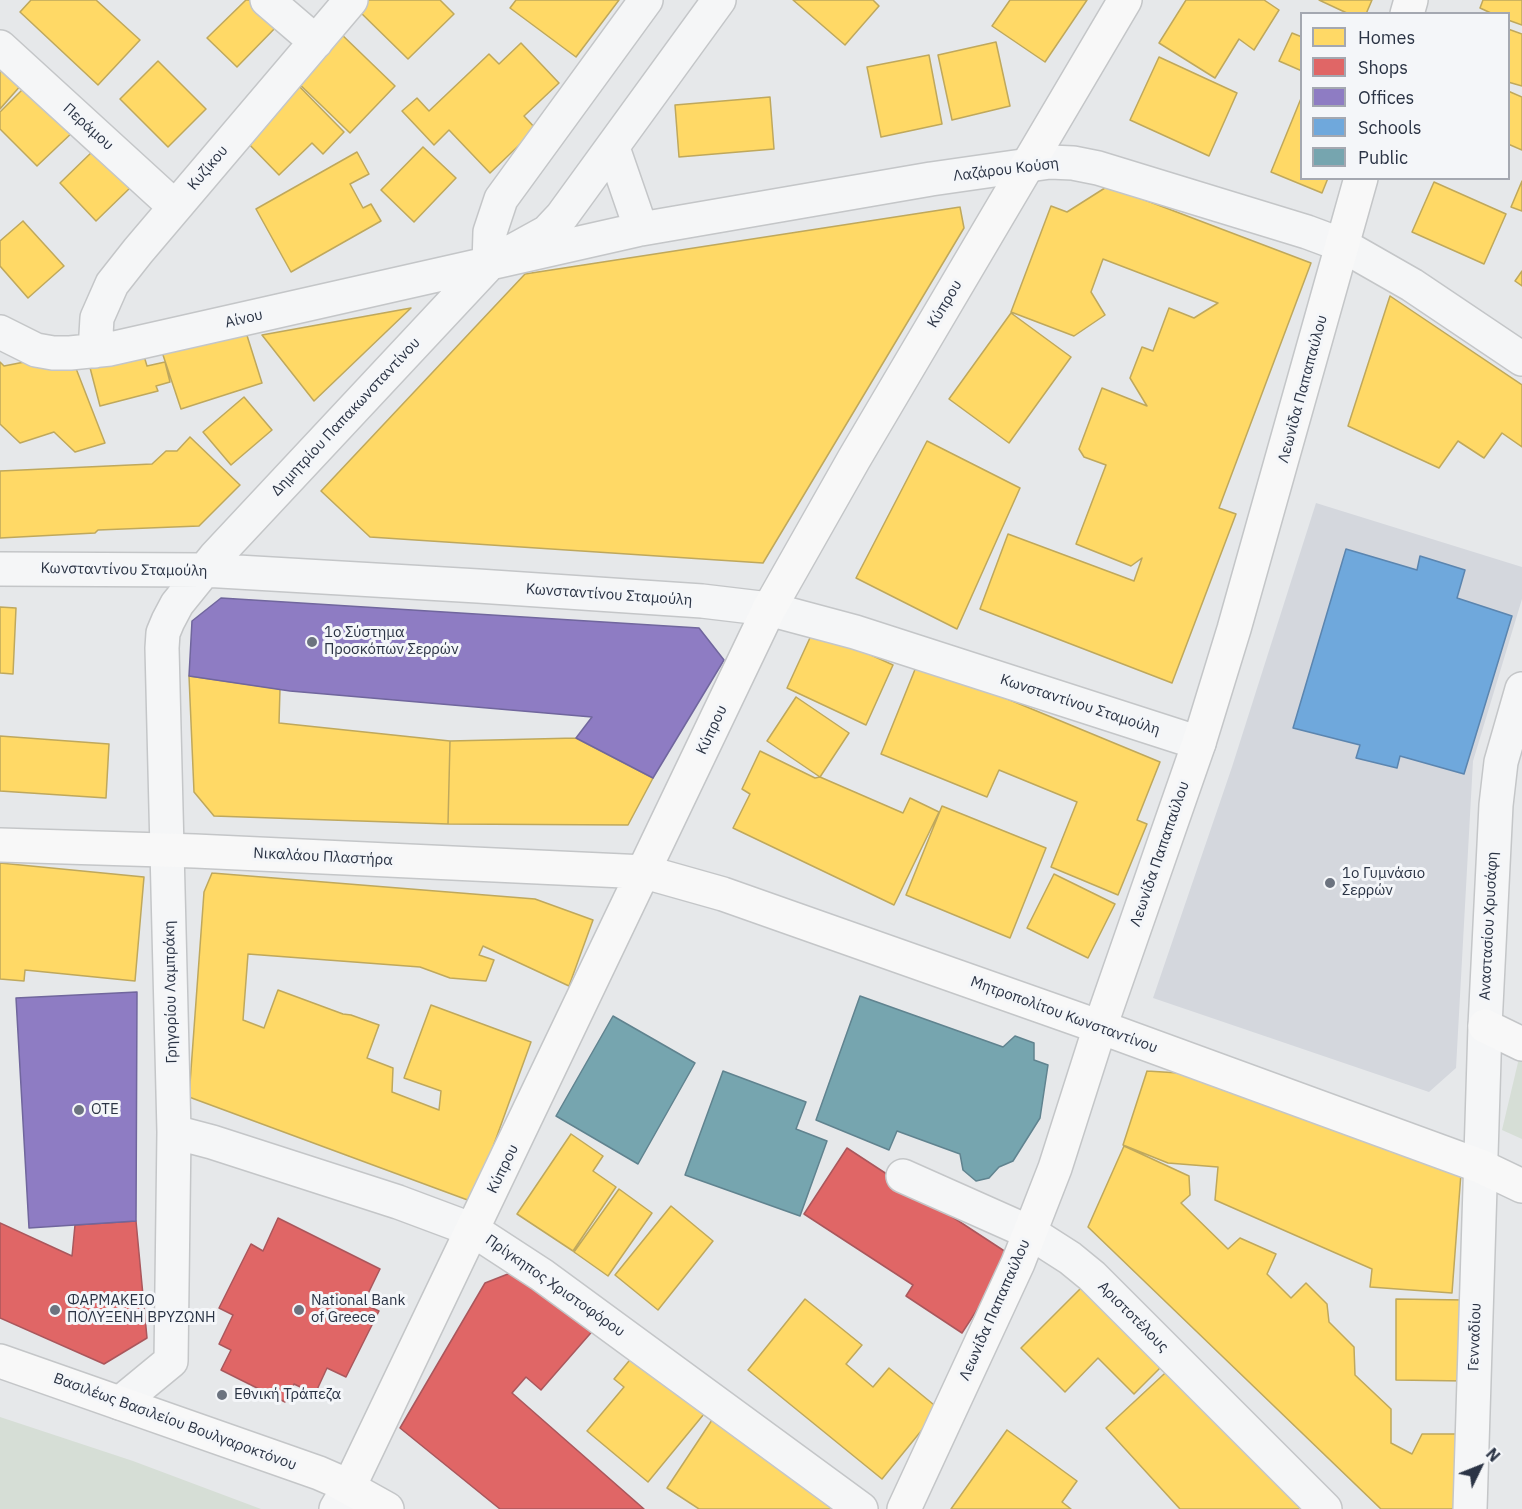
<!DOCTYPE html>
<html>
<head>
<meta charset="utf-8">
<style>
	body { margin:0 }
	#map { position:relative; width:1522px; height:1509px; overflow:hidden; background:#e6e8ea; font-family:"IBM Plex Sans",sans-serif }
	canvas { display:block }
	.legend { position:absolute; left:1300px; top:12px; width:210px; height:168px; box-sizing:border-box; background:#f4f6f9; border:2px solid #a4a8b1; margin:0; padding:8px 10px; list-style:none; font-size:18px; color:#2b3445 }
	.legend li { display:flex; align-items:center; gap:12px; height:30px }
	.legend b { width:30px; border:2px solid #a4a8b1 }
	.north { position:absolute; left:1450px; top:1437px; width:60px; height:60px; -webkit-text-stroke:4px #f4f6f9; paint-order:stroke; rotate:47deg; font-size:16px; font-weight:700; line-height:24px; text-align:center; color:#2b3445 }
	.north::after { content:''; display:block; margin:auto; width:21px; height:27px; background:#2b3445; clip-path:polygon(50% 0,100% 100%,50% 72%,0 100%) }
</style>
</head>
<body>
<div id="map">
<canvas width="1522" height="1509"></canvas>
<ul class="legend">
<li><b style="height:16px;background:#ffd966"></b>Homes</li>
<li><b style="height:16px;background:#e06666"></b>Shops</li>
<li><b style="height:16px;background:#8e7cc3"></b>Offices</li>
<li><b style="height:16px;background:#6fa8dc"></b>Schools</li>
<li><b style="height:16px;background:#76a5af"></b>Public</li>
</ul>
<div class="north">N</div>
</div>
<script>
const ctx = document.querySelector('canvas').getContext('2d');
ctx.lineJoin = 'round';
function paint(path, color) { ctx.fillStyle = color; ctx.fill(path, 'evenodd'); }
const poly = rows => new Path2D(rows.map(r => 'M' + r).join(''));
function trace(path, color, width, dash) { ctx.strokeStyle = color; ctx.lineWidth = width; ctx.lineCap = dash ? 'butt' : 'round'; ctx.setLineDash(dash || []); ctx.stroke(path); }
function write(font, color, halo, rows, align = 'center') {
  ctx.font = font + ' "IBM Plex Sans",sans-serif'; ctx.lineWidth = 6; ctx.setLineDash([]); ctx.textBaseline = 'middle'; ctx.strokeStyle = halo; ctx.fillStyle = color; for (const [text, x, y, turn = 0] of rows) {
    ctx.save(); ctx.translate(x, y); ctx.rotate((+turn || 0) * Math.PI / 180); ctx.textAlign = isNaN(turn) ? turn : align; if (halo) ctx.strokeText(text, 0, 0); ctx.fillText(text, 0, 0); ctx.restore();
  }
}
paint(poly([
	[1316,503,1522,567,1522,599,1473,761,1456,1068,1429,1092,1153,998,1232,767]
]), '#d4d7dd');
paint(poly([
	[1520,1054,1522,1055,1522,1139,1502,1130],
	[0,1417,133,1461,261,1509,0,1509]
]), '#d6ded6');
const homes = poly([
	[31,0,96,0,140,40,98,85,20,12,31,0],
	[246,0,258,0,281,22,237,67,207,38,246,0],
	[368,0,440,0,454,14,408,59,358,10,368,0],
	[516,0,619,0,576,57,510,8,516,0],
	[793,0,873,0,879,6,845,45,793,0],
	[1010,0,1087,0,1045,62,992,26,1010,0],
	[1186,0,1264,0,1279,10,1254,50,1239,39,1215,78,1159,43,1186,0],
	[1319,0,1372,0,1366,14,1349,14,1319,0],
	[1483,0,1522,0,1522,25,1508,20,1508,14,1493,14,1480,8,1483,0],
	[1508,29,1522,34,1522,86,1508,82,1508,29],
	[337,30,395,86,350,133,292,77,337,30],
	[1292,33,1302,37,1302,71,1279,61,1292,33],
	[996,42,1010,106,952,120,938,55,996,42],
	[521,43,559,83,524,116,536,129,490,173,449,130,434,145,402,111,417,98,429,111,489,54,499,64,521,43],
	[929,55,942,124,881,137,867,67,929,55],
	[1159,57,1237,93,1209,156,1130,120,1159,57],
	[158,61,206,109,168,147,120,99,158,61],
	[0,65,22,84,0,109,0,65],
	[30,82,76,129,37,166,0,129,0,112,30,82],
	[295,82,344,132,323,154,312,143,279,175,241,136,295,82],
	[1508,91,1522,97,1522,150,1508,144,1508,91],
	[1302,96,1302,178,1328,178,1322,193,1271,172,1302,96],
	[770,97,774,149,679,157,675,105,770,97],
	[423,147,456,178,414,222,381,190,423,147],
	[96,148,133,185,96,221,60,183,96,148],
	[357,152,369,174,350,184,363,208,371,204,381,221,291,272,256,209,357,152],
	[1522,181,1522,211,1511,207,1522,181],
	[1434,182,1506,214,1484,264,1412,232,1434,182],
	[1108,186,1311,263,1219,508,1236,514,1172,683,980,609,1008,534,1134,581,1142,558,1131,566,1076,544,1106,465,1084,457,1079,449,1102,388,1147,406,1130,378,1142,347,1153,351,1169,308,1194,318,1218,303,1103,259,1091,292,1105,315,1074,336,1011,312,1051,206,1067,212,1108,186],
	[960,207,964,228,763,563,370,537,321,491,525,274,960,207],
	[23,221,64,266,28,298,0,266,0,241,23,221],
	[1522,271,1522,286,1515,281,1522,271],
	[1390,296,1522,385,1522,447,1502,433,1484,458,1458,441,1439,468,1348,426,1390,296],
	[411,308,314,401,262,335,411,308],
	[1011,313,1071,357,1009,443,949,399,1011,313],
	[244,326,262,383,181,409,162,352,244,326],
	[141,346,147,366,165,362,170,382,156,386,158,391,100,406,88,360,141,346],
	[70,353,105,443,75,452,54,432,20,443,0,424,0,362,4,366,70,353],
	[244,397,272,430,231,465,203,432,244,397],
	[190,437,240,485,199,526,98,530,95,533,0,538,0,471,152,464,166,451,177,451,190,437],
	[927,441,1020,488,957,629,856,578,927,441],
	[0,607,16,608,13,674,0,673,0,607],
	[814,629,893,665,866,725,787,688,814,629],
	[918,662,1160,762,1137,820,1147,824,1118,895,1051,867,1077,802,999,770,987,797,881,754,918,662],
	[189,676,280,689,279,723,450,741,448,824,214,816,194,792,189,676],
	[796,697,849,733,820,777,767,741,796,697],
	[0,736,109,744,106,798,0,791,0,736],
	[576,738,653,778,628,825,448,824,450,741,576,738],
	[760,751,815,778,820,777,903,813,910,798,939,812,894,905,733,828,750,794,742,789,760,751],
	[942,806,1046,848,1010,938,906,895,942,806],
	[0,863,144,877,135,981,25,970,24,981,0,979,0,863],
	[212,873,535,899,593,920,569,986,483,946,479,955,494,960,486,981,450,978,420,967,248,954,243,1020,264,1028,278,990,343,1014,351,1015,379,1025,367,1058,393,1068,392,1092,439,1110,441,1091,404,1078,431,1005,531,1042,473,1202,189,1097,204,892,212,873],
	[1054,874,1115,904,1088,958,1027,928,1054,874],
	[1147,1071,1195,1074,1461,1173,1452,1293,1370,1287,1372,1269,1215,1200,1218,1167,1168,1163,1123,1145,1147,1071],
	[571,1134,603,1156,593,1171,616,1187,573,1251,517,1214,571,1134],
	[1124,1146,1189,1176,1190,1195,1181,1203,1228,1249,1240,1238,1276,1254,1267,1274,1291,1298,1306,1283,1327,1304,1329,1322,1354,1347,1355,1375,1391,1409,1391,1443,1412,1454,1422,1434,1456,1434,1456,1509,1381,1509,1088,1227,1124,1146],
	[619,1189,652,1213,608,1276,574,1252,619,1189],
	[671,1206,713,1241,658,1310,615,1275,671,1206],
	[1090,1279,1170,1358,1134,1394,1098,1358,1065,1392,1021,1348,1090,1279],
	[805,1299,862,1345,846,1364,873,1387,889,1368,939,1409,882,1479,748,1370,805,1299],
	[1396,1299,1465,1300,1465,1381,1396,1380,1396,1299],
	[634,1355,704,1414,648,1482,587,1431,624,1387,614,1379,634,1355],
	[1177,1362,1312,1509,1180,1509,1106,1428,1177,1362],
	[716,1414,844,1509,699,1509,667,1488,716,1414],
	[1007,1430,1077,1481,1062,1502,1071,1509,951,1509,1007,1430]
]);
paint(homes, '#ffd966');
trace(homes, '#bfa85c', 1.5);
const shops = poly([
	[847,1148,1012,1256,962,1333,906,1296,913,1285,804,1214,847,1148],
	[278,1218,380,1269,363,1304,379,1311,346,1377,327,1368,315,1394,294,1384,285,1402,221,1370,231,1350,219,1344,233,1315,219,1308,251,1244,263,1251,278,1218],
	[136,1221,147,1338,104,1364,0,1318,0,1223,72,1256,75,1225,136,1221],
	[513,1272,596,1327,541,1390,526,1377,512,1393,644,1509,500,1509,400,1428,485,1283,513,1272]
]);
paint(shops, '#e06666');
trace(shops, '#aa575c', 1.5);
const offices = poly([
	[221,598,699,628,724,660,653,778,576,738,592,717,290,691,189,676,192,621,221,598],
	[137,992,136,1221,29,1228,16,998,137,992]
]);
paint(offices, '#8e7cc3');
trace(offices, '#70669d', 1.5);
const schools = poly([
	[1346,549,1417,570,1420,556,1465,570,1457,598,1512,616,1464,774,1400,756,1397,768,1356,758,1360,745,1293,728,1346,549]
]);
paint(schools, '#6fa8dc');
trace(schools, '#5b85af', 1.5);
const public = poly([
	[860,996,1003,1047,1015,1036,1034,1043,1034,1060,1048,1065,1040,1118,1013,1161,999,1167,989,1178,976,1181,963,1170,960,1154,897,1131,889,1150,816,1120,860,996],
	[613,1016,695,1063,638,1164,556,1116,613,1016],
	[723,1071,806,1102,796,1129,827,1141,800,1216,685,1175,723,1071]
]);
paint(public, '#76a5af');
trace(public, '#60838f', 1.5);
const street = poly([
	[267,0,316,42],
	[0,47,175,207],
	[613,148,641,229],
	[489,264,490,232,501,199,646,0],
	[0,332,36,350,53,353,70,353,110,349,641,229,931,179,1050,162,1073,163,1098,168,1307,232,1342,245,1412,285,1522,359],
	[95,351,97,318,112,284,138,251,351,0],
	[0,569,203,570,478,586,702,601,769,609,855,632,1199,743],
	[174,1132,212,1142,398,1202,473,1230,542,1275,861,1509],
	[903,1176,1031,1233,1070,1258,1092,1276,1325,1509],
	[120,1403,171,1361,174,1132,162,648,163,633,168,621,177,604,215,557,489,264,547,232,562,216,719,0],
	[336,1509,349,1487],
	[1470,1509,1485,1026,1496,805,1501,762,1522,689]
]);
const secondary = poly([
	[1407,14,1411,0],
	[0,845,195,851,645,872,723,894,1100,1027,1480,1166,1522,1186],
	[1485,1026,1522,1044],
	[0,1361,319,1473,335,1480,387,1509],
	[349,1487,769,609,854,459,1125,0],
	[904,1509,1018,1263,1055,1168,1100,1027,1199,743,1234,629,1361,178]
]);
trace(street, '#c4c6c8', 36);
trace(secondary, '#c4c6c8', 36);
trace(street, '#f5f6f7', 33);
trace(secondary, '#f8f8f8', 33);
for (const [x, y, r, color] of [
	[312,642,6,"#6c737f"],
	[1330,883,6,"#6c737f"],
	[79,1110,6,"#6c737f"],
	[55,1310,6,"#6c737f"],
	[299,1310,6,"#6c737f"],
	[222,1395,6,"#6c737f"]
]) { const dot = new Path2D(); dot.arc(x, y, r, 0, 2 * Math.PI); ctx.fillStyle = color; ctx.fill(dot); trace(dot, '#f4f6f9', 2); }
write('15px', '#2b3445', '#f4f6f9', [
	["Περάμου",88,127,42],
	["Κυζίκου",208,168,-50],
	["Λαζάρου Κούση",1006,170,-7],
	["Κύπρου",945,304,-59],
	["Αίνου",244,319,-13],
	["Λεωνίδα Παπαπαύλου",1303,389,-75],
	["Δημητρίου Παπακωνσταντίνου",346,417,-47],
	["Κωνσταντίνου Σταμούλη",124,570,1],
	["Κωνσταντίνου Σταμούλη",609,595,4],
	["Κωνσταντίνου Σταμούλη",1080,705,18],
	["Κύπρου",712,730,-65],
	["Λεωνίδα Παπαπαύλου",1160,854,-71],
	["Νικαλάου Πλαστήρα",323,857,3],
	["Αναστασίου Χρυσάφη",1489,926,-87],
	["Γρηγορίου Λαμπράκη",171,992,-91],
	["Μητροπολίτου Κωνσταντίνου",1064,1015,20],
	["Κύπρου",503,1169,-64],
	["Πρίγκηπος Χριστοφόρου",555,1286,35],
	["Λεωνίδα Παπαπαύλου",995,1310,-66],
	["Αριστοτέλους",1133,1317,45],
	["Γενναδίου",1475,1337,-88],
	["Βασιλέως Βασιλείου Βουλγαροκτόνου",175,1422,20]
]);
write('15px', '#2b3445', '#f4f6f9', [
	["1ο Σύστημα",324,633],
	["Προσκόπων Σερρών",324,650],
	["1ο Γυμνάσιο",1342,874],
	["Σερρών",1342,891],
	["ΟΤΕ",91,1110],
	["ΦΑΡΜΑΚΕΙΟ",67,1301],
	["ΠΟΛΥΞΕΝΗ ΒΡΥΖΩΝΗ",67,1318],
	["National Bank",311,1301],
	["of Greece",311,1318],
	["Εθνική Τράπεζα",234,1395]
], 'left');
</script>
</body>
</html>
